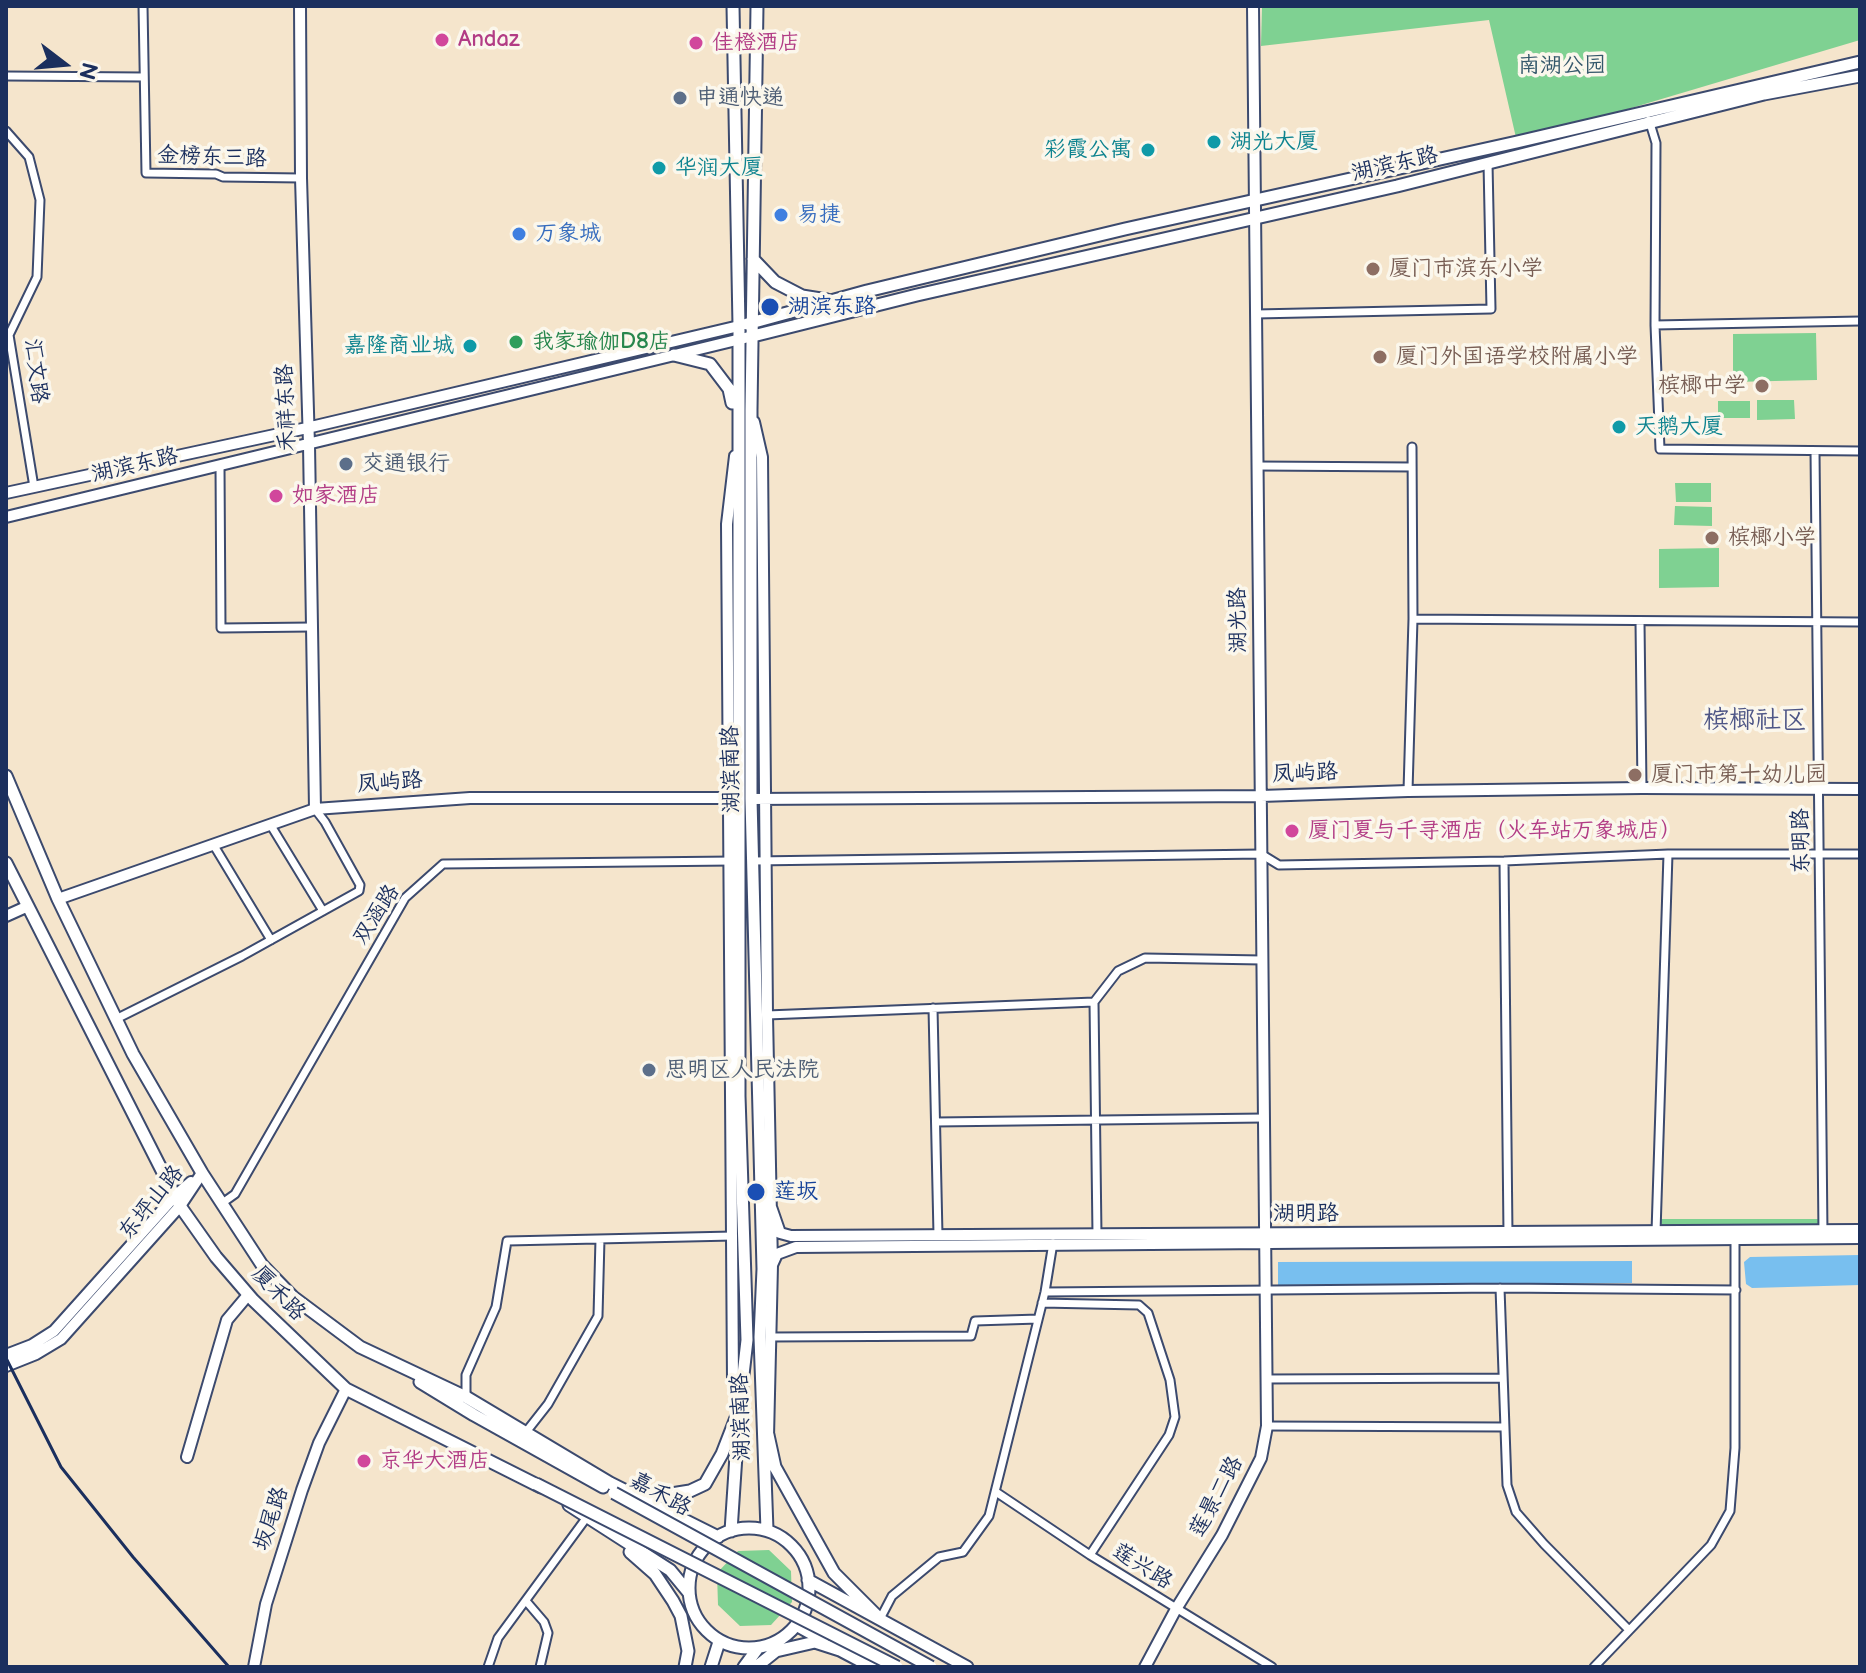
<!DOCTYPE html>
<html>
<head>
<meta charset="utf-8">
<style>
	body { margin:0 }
	#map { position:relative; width:1866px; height:1673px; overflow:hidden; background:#f5e5cc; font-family:"Balsamiq Sans",sans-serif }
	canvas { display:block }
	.frame { position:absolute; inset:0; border:8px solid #1b2f5e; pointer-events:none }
	.north { position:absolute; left:24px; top:24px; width:80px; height:80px; -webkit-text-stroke:6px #fbf7ec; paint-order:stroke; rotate:106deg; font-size:22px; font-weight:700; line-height:32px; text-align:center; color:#1b2f5e }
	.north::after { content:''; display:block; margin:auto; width:28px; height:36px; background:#1b2f5e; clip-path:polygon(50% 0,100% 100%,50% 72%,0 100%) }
</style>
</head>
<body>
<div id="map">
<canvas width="1866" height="1673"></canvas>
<div class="frame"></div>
<div class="north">N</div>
</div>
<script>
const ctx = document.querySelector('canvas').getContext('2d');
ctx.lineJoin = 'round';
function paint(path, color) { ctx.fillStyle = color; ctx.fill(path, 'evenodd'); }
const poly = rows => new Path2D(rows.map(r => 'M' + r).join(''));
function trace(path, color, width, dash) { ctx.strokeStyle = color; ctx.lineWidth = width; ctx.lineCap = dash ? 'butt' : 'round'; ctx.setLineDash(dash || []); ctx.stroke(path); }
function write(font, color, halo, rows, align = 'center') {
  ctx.font = font + ' "Balsamiq Sans","LXGW WenKai TC",sans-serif'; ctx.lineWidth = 7; ctx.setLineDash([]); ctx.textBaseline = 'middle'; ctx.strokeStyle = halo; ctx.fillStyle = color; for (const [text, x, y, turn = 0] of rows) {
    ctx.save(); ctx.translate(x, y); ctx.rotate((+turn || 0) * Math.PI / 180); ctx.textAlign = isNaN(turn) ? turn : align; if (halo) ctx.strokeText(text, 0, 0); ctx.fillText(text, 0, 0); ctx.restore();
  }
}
paint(poly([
	[1262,6,1860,6,1860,40,1517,142,1489,20,1261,46],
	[1816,333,1817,380,1733,382,1733,334],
	[1757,400,1794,400,1795,419,1757,420],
	[1718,401,1750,401,1750,418,1718,418],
	[1675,483,1711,483,1711,502,1676,502],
	[1675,506,1712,507,1712,526,1674,525],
	[1719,548,1719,587,1659,588,1659,549],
	[1659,1219,1818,1219,1818,1230,1659,1230],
	[769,1550,791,1571,792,1602,771,1625,740,1626,718,1605,717,1573,738,1551]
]), '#7fd192');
paint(poly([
	[1860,1255,1860,1285,1752,1288,1746,1284,1744,1262,1750,1257],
	[1632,1261,1632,1283,1278,1285,1278,1262]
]), '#78bfef');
const street = poly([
	[143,6,146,173,216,174,223,177,301,178],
	[6,76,144,77],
	[1649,120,1656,143,1655,325,1660,449,1860,451],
	[6,131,29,157,40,200,37,277,9,335,34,487],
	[1256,314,1491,309,1488,163],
	[1655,325,1860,321],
	[1815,451,1823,1233],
	[220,466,221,628,312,627],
	[1257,466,1412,467],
	[1413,619,1860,622],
	[1640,622,1642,788],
	[1408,791,1413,619,1412,447],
	[270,824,323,911],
	[213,844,271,940],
	[754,861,1261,854,1279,865,1504,861,1668,854,1860,854],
	[1504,861,1508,1234],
	[1094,1002,1097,1235],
	[933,1008,938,1235],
	[767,1015,1094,1002,1118,971,1145,958,1262,960],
	[116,1019,242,956,359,891,360,885,325,822,315,809],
	[936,1122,1264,1118],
	[221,1204,235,1194,405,898,443,864,733,861],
	[1656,1232,1668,854],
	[1500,1288,1507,1485,1516,1512,1544,1544,1629,1630],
	[1045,1292,1500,1288,1736,1290],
	[1042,1303,1139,1305,1148,1313,1170,1380,1175,1417,1169,1435,1090,1555],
	[772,1337,971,1336,975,1321,1038,1319],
	[1266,1379,1502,1378],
	[466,1397,466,1375,496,1307,507,1241,733,1236],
	[1267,1426,1504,1427],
	[526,1432,548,1404,598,1316,600,1239],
	[996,1492,1090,1555,1272,1667],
	[526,1601,544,1622,548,1633,540,1667],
	[880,1619,892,1596,939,1557,963,1552,989,1516,1045,1292,1053,1243],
	[488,1667,498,1638,587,1517],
	[1594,1667,1711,1545,1730,1511,1735,1448,1735,1235]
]);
const secondary = poly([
	[300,6,301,178,309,445,315,809],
	[754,422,762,457,767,1015,772,1265,768,1437],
	[735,456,727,524,733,1379,738,1404],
	[6,493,307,428,739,326],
	[6,517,753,336],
	[751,799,1261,796,1408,791,1642,788,1860,789],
	[58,899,315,809,470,798,737,798],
	[6,916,26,907],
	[771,1207,780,1233,791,1236,1860,1230],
	[772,1265,777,1254,796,1247,1860,1238],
	[6,1355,32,1345,54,1331,175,1196,191,1182],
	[6,1366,36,1354,61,1339,180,1206,202,1173],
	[187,1457,227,1320,248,1295],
	[254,1667,266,1604,302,1490,319,1443,346,1389],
	[1145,1667,1176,1609,1222,1535,1261,1458,1267,1426,1253,6]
]);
const primary = poly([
	[757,6,751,410,751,799,763,1269,760,1337,767,1530],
	[753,259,775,282,802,296,827,300],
	[747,324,867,291,1125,229,1517,142,1860,62],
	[753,336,917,295,1397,186,1764,94,1860,76],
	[674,355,710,364,729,389,732,403],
	[6,776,58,899,133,1054,202,1173,262,1265,293,1297,360,1347,466,1397,610,1483,718,1537],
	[6,863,180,1206,216,1257,253,1300,346,1389,541,1487],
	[420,1382,474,1415,603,1487],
	[768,1435,775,1467,834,1573,880,1619],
	[641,1493,665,1495,690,1491,705,1484,722,1454,736,1418],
	[569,1505,670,1570,689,1593],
	'689 1588a60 60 0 1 1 120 0a60 60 0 1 1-120 0Z',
	[731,1531,739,1410,747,1340,739,1096,739,326,733,6],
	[630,1552,655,1574,673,1601,681,1616,688,1651,685,1667],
	[808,1580,967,1667],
	[796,1625,823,1640],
	[838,1649,872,1667],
	[711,1667,719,1642],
	[744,1667,758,1648],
	[756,1667,776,1651,815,1642,843,1651]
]);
trace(street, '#3c4a6e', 11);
trace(secondary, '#3c4a6e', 14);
trace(primary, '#3c4a6e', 15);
trace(street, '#fff', 7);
trace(secondary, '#fff', 10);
trace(primary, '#fff', 11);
trace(poly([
	[6,1358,61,1467,133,1557,229,1667]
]), '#1b2f5e', 3);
const primaryBridge = poly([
	[536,1484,897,1667],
	[614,1493,931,1667]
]);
trace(primaryBridge, '#3c4a6e', 15, []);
trace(primaryBridge, '#fff', 11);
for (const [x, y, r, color] of [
	[442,40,8,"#d1479c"],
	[696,43,8,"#d1479c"],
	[680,98,8,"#5c6f8a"],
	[1214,142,8,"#0f9aa8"],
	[1148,150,8,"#0f9aa8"],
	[659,168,8,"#0f9aa8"],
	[781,215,8,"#3f7fe0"],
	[519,234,8,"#3f7fe0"],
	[1373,269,8,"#8d6e63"],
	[770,307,10,"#1a4fb4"],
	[516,342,8,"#2e9e5b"],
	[470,346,8,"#0f9aa8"],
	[1380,357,8,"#8d6e63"],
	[1762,386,8,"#8d6e63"],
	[1619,427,8,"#0f9aa8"],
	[346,464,8,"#5c6f8a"],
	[276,496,8,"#d1479c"],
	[1712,538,8,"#8d6e63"],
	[1635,775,8,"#8d6e63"],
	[1292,831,8,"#d1479c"],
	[649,1070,8,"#5c6f8a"],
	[756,1192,10,"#1a4fb4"],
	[364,1461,8,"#d1479c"]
]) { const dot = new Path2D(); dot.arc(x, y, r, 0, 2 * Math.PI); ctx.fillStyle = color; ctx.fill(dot); trace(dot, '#fbf7ec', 3); }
write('22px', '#b23c85', '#fbf7ec', [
	["Andaz",458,40],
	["佳橙酒店",712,43],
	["如家酒店",292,496],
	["厦门夏与千寻酒店（火车站万象城店）",1308,831],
	["京华大酒店",380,1461]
], 'left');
write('22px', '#34586b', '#fbf7ec', [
	["南湖公园",1562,66]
]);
write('22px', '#4e5e75', '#fbf7ec', [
	["申通快递",696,98],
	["交通银行",362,464],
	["思明区人民法院",665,1070]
], 'left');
write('22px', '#0d838f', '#fbf7ec', [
	["湖光大厦",1230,142],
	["彩霞公寓",1132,150,"right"],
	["华润大厦",675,168],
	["嘉隆商业城",454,346,"right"],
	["天鹅大厦",1635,427]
], 'left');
write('22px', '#1b2f5e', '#fbf7ec', [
	["金榜东三路",212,158,2],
	["湖滨东路",1395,165,-13],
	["汇文路",35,371,83],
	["禾祥东路",287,408,-92],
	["湖滨东路",135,466,-13],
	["湖光路",1239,620,-91],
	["湖滨南路",732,769,-91],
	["凤屿路",1305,774,-2],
	["凤屿路",390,783,-4],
	["东明路",1802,841,-91],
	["双涵路",377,915,-57],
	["东坪山路",152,1203,-51],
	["湖明路",1306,1214],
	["厦禾路",278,1294,46],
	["湖滨南路",742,1417,-92],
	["嘉禾路",660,1495,29],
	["莲景二路",1217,1497,-62],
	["坂尾路",272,1519,-72],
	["莲兴路",1142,1567,32]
]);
write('22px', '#366cbe', '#fbf7ec', [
	["易捷",797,215],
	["万象城",535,234]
], 'left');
write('22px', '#785e54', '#fbf7ec', [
	["厦门市滨东小学",1389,269],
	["厦门外国语学校附属小学",1396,357],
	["槟榔中学",1746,386,"right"],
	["槟榔小学",1728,538],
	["厦门市第十幼儿园",1651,775]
], 'left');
write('22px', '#164399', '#fbf7ec', [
	["湖滨东路",788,307],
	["莲坂",774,1192]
], 'left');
write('22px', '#27864d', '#fbf7ec', [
	["我家瑜伽D8店",532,342]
], 'left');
write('26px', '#4e5686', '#fbf7ec', [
	["槟榔社区",1755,721]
]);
</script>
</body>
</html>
